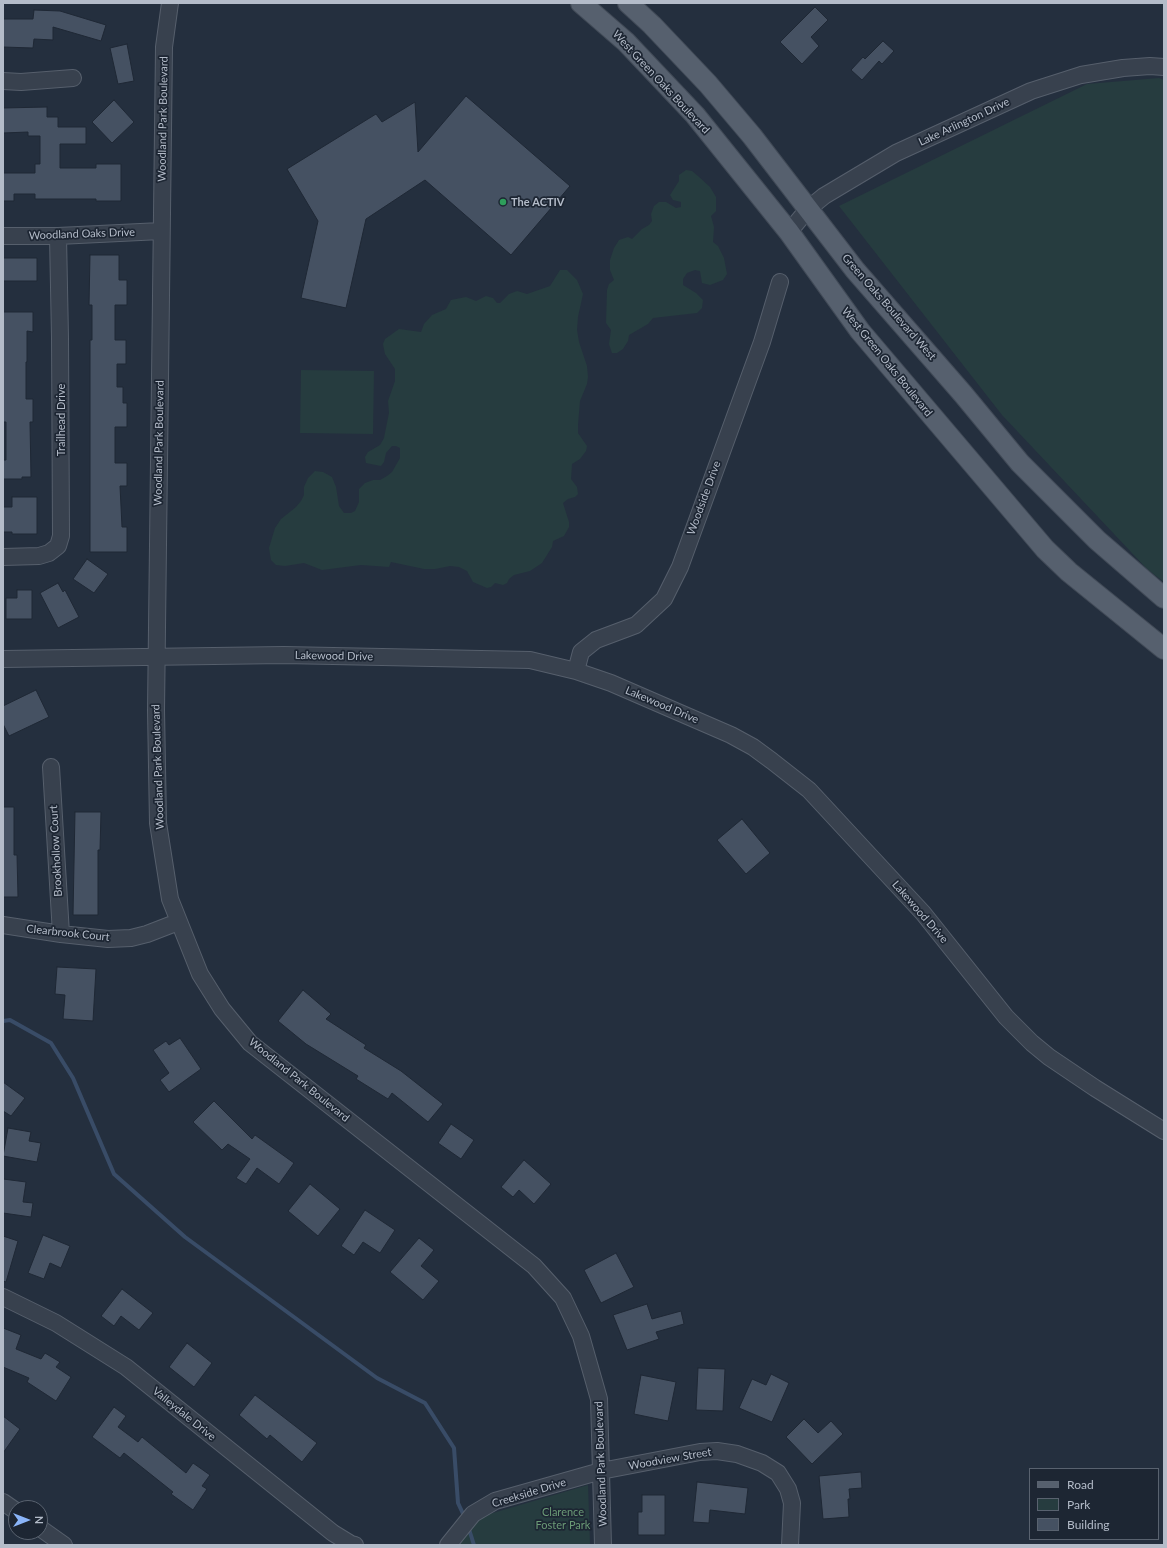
<!DOCTYPE html>
<html>
<head>
<meta charset="utf-8">
<style>
	body { margin:0 }
	#map { position:relative; width:1167px; height:1548px; overflow:hidden; background:#242f3e; font-family:Lato,sans-serif }
	canvas { display:block }
	.frame { position:absolute; inset:0; border:4px solid #b4bcc9; pointer-events:none }
	.legend { position:absolute; left:1029px; top:1468px; width:130px; height:72px; box-sizing:border-box; background:#1d2633; border:1px solid #59626f; margin:0; padding:5px 7px; list-style:none; font-size:12px; color:#b4bcc9 }
	.legend li { display:flex; align-items:center; gap:8px; height:20px }
	.legend b { width:20px; border:1px solid #59626f }
	.north { position:absolute; left:8px; top:1500px; width:40px; height:40px; box-sizing:border-box; background:#1d2633; border:1px solid #59626f; border-radius:50%; rotate:90deg; font-size:11px; font-weight:700; line-height:16px; text-align:center; color:#b4bcc9 }
	.north::after { content:''; display:block; margin:auto; width:14px; height:18px; background:#8ab4f8; clip-path:polygon(50% 0,100% 100%,50% 72%,0 100%) }
</style>
</head>
<body>
<div id="map">
<canvas width="1167" height="1548"></canvas>
<div class="frame"></div>
<ul class="legend">
<li><b style="height:5px;background:#56606e"></b>Road</li>
<li><b style="height:11px;background:#263c3f"></b>Park</li>
<li><b style="height:11px;background:#455162"></b>Building</li>
</ul>
<div class="north">N</div>
</div>
<script>
const ctx = document.querySelector('canvas').getContext('2d');
ctx.lineJoin = 'round';
function paint(path, color) { ctx.fillStyle = color; ctx.fill(path, 'evenodd'); }
const poly = rows => new Path2D(rows.map(r => 'M' + r).join(''));
function trace(path, color, width, dash) { ctx.strokeStyle = color; ctx.lineWidth = width; ctx.lineCap = dash ? 'butt' : 'round'; ctx.setLineDash(dash || []); ctx.stroke(path); }
function write(font, color, halo, rows, align = 'center') {
  ctx.font = font + ' Lato,sans-serif'; ctx.lineWidth = 3.5; ctx.setLineDash([]); ctx.textBaseline = 'middle'; ctx.strokeStyle = halo; ctx.fillStyle = color; for (const [text, x, y, turn = 0] of rows) {
    ctx.save(); ctx.translate(x, y); ctx.rotate((+turn || 0) * Math.PI / 180); ctx.textAlign = isNaN(turn) ? turn : align; if (halo) ctx.strokeText(text, 0, 0); ctx.fillText(text, 0, 0); ctx.restore();
  }
}
paint(poly([
	[1159,78,1164,80,1164,582,1147,569,1002,415,839,206,1087,84],
	[686,170,692,171,698,176,710,187,716,197,716,211,711,216,714,227,713,242,718,246,724,258,727,274,723,280,710,285,702,283,700,271,695,270,687,273,683,279,683,285,696,293,703,300,702,308,697,313,653,318,648,324,629,335,628,341,623,349,617,353,612,353,609,344,611,330,606,323,607,290,609,284,614,280,610,270,610,260,614,248,619,240,628,237,632,239,642,229,649,225,652,221,651,214,654,206,659,202,666,202,676,208,681,207,681,202,673,200,670,195,679,181,679,175],
	[560,270,567,270,577,280,583,294,578,317,577,330,579,342,587,366,588,377,587,384,580,401,578,425,578,433,587,446,586,451,580,459,572,464,571,479,577,487,578,494,575,497,568,499,563,503,569,522,569,527,564,536,553,541,552,547,542,563,530,571,514,575,509,579,507,583,503,585,495,583,491,587,487,588,473,582,467,571,459,567,450,566,435,569,424,569,391,562,389,567,361,565,322,570,304,563,285,566,276,565,271,560,269,548,275,528,281,519,296,507,301,501,304,495,304,487,308,478,315,471,323,472,332,477,336,487,339,506,344,513,351,513,355,511,359,502,359,489,365,483,373,480,380,480,387,476,392,472,400,458,400,448,396,446,392,446,386,453,384,462,381,466,366,463,365,457,368,452,380,445,384,438,389,413,388,401,395,381,395,369,385,354,383,344,385,339,399,329,421,332,424,324,432,315,446,309,451,300,466,297,476,301,486,296,493,298,497,303,500,303,509,294,517,291,527,294,550,286],
	[301,370,374,371,373,434,300,433],
	[588,1485,590,1545,458,1545,475,1523,486,1515]
]), '#263c3f');
trace(poly([
	[3,1021,10,1020,51,1043,73,1078,114,1174,185,1237,377,1378,425,1403,454,1448,458,1503,465,1518],
	[468,1526,474,1545]
]), '#394c67', 4);
const building = poly([
	[815,7,828,20,811,37,819,46,802,64,780,42,815,7],
	[34,10,60,11,106,25,101,41,53,27,53,40,34,39,33,48,3,47,3,19,33,19,34,10],
	[883,41,894,51,882,64,879,61,862,80,851,70,863,57,865,59,883,41],
	[127,44,134,81,118,84,110,48,127,44],
	[466,96,570,186,511,255,425,180,366,219,346,308,301,298,318,221,287,169,376,114,382,122,415,102,418,152,466,96],
	[114,100,134,122,112,143,92,122,114,100],
	[47,107,47,117,58,117,58,127,86,127,86,144,60,144,60,168,96,168,96,164,121,164,121,201,96,201,96,199,35,199,35,194,14,194,14,201,3,201,3,173,35,173,35,164,40,164,40,136,28,136,28,132,3,133,3,108,47,107],
	[90,255,119,255,119,280,127,280,127,305,115,305,115,340,126,340,126,364,117,364,117,387,123,387,123,403,127,403,127,427,115,427,115,463,127,463,127,486,120,486,122,527,127,527,127,552,90,552,90,340,92,340,92,305,89,305,90,255],
	[3,258,37,258,37,281,3,281,3,258],
	[3,312,33,312,33,332,27,331,27,362,26,362,26,399,33,399,33,422,30,422,31,477,22,477,22,479,3,479,3,460,6,460,6,422,3,422,3,312],
	[12,497,37,497,37,534,12,534,12,532,3,532,3,507,12,507,12,497],
	[87,559,108,574,94,593,73,579,87,559],
	[58,583,63,592,65,590,79,617,58,628,40,593,58,583],
	[17,590,32,590,32,619,6,619,6,598,17,598,17,590],
	[36,690,49,717,9,736,3,724,3,706,36,690],
	[3,807,14,807,14,855,17,855,18,897,3,897,3,807],
	[75,812,101,812,100,850,98,850,98,915,73,915,75,812],
	[742,819,770,853,746,874,717,840,742,819],
	[57,967,96,969,93,1021,63,1019,65,995,55,994,57,967],
	[303,990,331,1014,326,1019,366,1045,364,1048,401,1071,443,1104,428,1122,392,1093,388,1099,356,1079,358,1076,306,1044,278,1021,303,990],
	[180,1038,201,1069,169,1092,160,1080,169,1073,153,1050,166,1041,169,1045,180,1038],
	[3,1082,25,1098,11,1116,3,1111,3,1082],
	[214,1101,252,1139,255,1135,294,1163,279,1184,257,1168,246,1184,236,1178,250,1159,228,1144,222,1150,193,1122,214,1101],
	[451,1124,474,1140,461,1159,438,1143,451,1124],
	[8,1128,31,1132,29,1141,41,1143,37,1162,3,1156,8,1128],
	[524,1160,551,1184,534,1204,519,1190,513,1197,501,1187,524,1160],
	[3,1179,26,1182,23,1202,33,1203,31,1217,3,1213,3,1179],
	[310,1184,340,1209,318,1236,288,1211,310,1184],
	[365,1210,395,1230,380,1253,363,1242,354,1255,341,1246,365,1210],
	[43,1235,70,1246,61,1268,50,1263,44,1279,28,1273,43,1235],
	[3,1236,18,1241,6,1282,3,1281,3,1236],
	[419,1238,434,1250,421,1266,439,1281,423,1300,390,1272,419,1238],
	[616,1253,634,1287,601,1303,584,1270,616,1253],
	[122,1289,153,1313,139,1330,121,1316,114,1326,101,1316,122,1289],
	[647,1304,652,1319,681,1311,684,1324,656,1332,659,1339,627,1350,613,1315,647,1304],
	[3,1328,21,1335,16,1349,41,1359,45,1353,60,1362,56,1367,71,1377,56,1401,27,1382,29,1378,3,1367,3,1328],
	[187,1343,212,1363,194,1387,169,1367,187,1343],
	[698,1368,725,1369,723,1411,696,1410,698,1368],
	[771,1374,789,1383,772,1422,739,1408,752,1379,766,1385,771,1374],
	[641,1375,676,1382,668,1421,634,1414,641,1375],
	[255,1395,317,1443,302,1462,270,1435,267,1439,239,1415,255,1395],
	[114,1407,126,1416,118,1427,138,1442,142,1437,186,1473,193,1463,210,1475,202,1486,207,1489,193,1510,171,1494,173,1492,124,1453,120,1458,92,1437,114,1407],
	[3,1416,20,1429,3,1453,3,1416],
	[804,1419,818,1433,831,1421,843,1434,812,1464,786,1437,804,1419],
	[861,1472,862,1488,849,1489,850,1499,848,1499,849,1517,823,1519,819,1476,861,1472],
	[697,1482,748,1488,745,1514,710,1510,709,1523,693,1522,697,1482],
	[642,1495,665,1495,665,1535,638,1535,638,1512,642,1512,642,1495]
]);
paint(building, '#455162');
trace(building, '#1f2835', 1);
const minor = poly([
	[170,3,164,47,156,710,158,823,170,899,200,974,222,1009,250,1043,534,1266,563,1298,581,1336,599,1399,603,1545],
	[3,81,21,82,73,78],
	[789,232,808,209,824,196,896,153,1031,91,1081,75,1123,68,1150,66,1164,67],
	[3,236,58,236,161,231],
	[3,557,39,556,49,553,58,546,61,536,60,338,58,236],
	[3,659,284,655,530,660,576,671,611,683,731,735,753,747,772,761,809,790,923,913,1006,1017,1032,1043,1049,1057,1095,1088,1164,1131],
	[576,671,581,652,596,640,636,625,664,599,680,567,762,342,780,282],
	[51,767,61,934],
	[3,925,61,934,108,939,131,938,147,934,178,922],
	[3,1297,56,1323,126,1367,333,1533,351,1544,355,1545],
	[3,1502,16,1511],
	[40,1528,64,1545],
	[448,1545,473,1514,495,1501,601,1471,700,1452,717,1451,737,1454,762,1463,778,1473,788,1489,792,1503,790,1545]
]);
const major = poly([
	[581,3,626,42,695,115,789,232,860,331,1045,549,1069,572,1164,649],
	[628,3,652,25,708,84,752,136,855,270,963,394,1020,463,1097,540,1164,598]
]);
trace(minor, '#565f6c', 18);
trace(major, '#414a57', 22);
trace(minor, '#38414e', 16);
trace(major, '#56606e', 20);
for (const [x, y, r, color] of [
	[503,202,4,"#2e9e5b"]
]) { const dot = new Path2D(); dot.arc(x, y, r, 0, 2 * Math.PI); ctx.fillStyle = color; ctx.fill(dot); trace(dot, '#1d2633', 1.5); }
write('11px', '#b4bcc9', '#1d2633', [
	["West Green Oaks Boulevard",661,82,47],
	["Woodland Park Boulevard",163,119,-89],
	["Lake Arlington Drive",964,122,-25],
	["Woodland Oaks Drive",82,234,-2],
	["Green Oaks Boulevard West",889,307,49],
	["West Green Oaks Boulevard",887,362,51],
	["Trailhead Drive",61,420,-90],
	["Woodland Park Boulevard",159,443,-89],
	["Woodside Drive",704,498,-70],
	["Lakewood Drive",334,656,1],
	["Lakewood Drive",662,705,23],
	["Woodland Park Boulevard",158,767,-92],
	["Brookhollow Court",56,851,-93],
	["Lakewood Drive",920,912,49],
	["Clearbrook Court",68,933,6],
	["Woodland Park Boulevard",299,1080,39],
	["Valleydale Drive",184,1414,39],
	["Woodview Street",670,1459,-10],
	["Woodland Park Boulevard",601,1464,-92],
	["Creekside Drive",529,1493,-17]
]);
write('bold 11px', '#b4bcc9', '#1d2633', [
	["The ACTIV",511,202]
], 'left');
write('11px', '#6b9a76', '#1d2633', [
	["Clarence",563,1512],
	["Foster Park",563,1525]
]);
</script>
</body>
</html>
